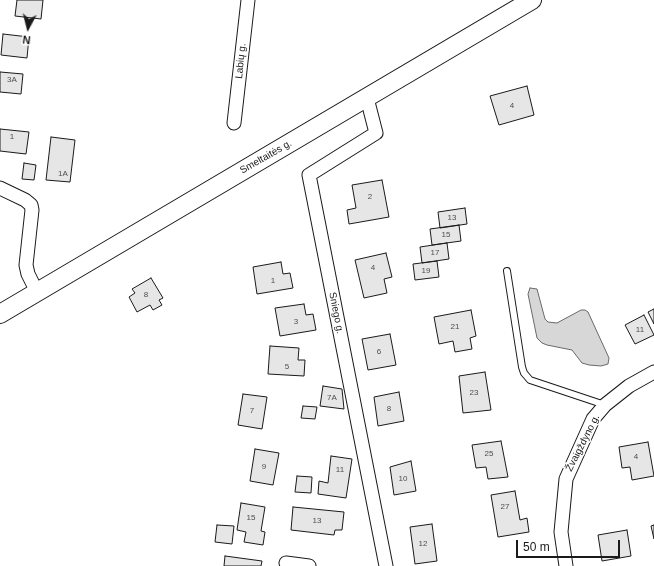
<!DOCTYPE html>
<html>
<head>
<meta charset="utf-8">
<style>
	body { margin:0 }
	#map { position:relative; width:654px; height:566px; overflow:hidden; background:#fff; font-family:Helvetica,sans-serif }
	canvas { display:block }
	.north { position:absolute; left:8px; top:8px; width:40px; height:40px; -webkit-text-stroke:3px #fff; paint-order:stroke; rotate:187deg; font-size:11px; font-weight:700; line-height:16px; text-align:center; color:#1a1a1a }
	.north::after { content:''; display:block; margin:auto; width:14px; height:18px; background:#1a1a1a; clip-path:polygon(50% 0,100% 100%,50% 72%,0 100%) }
	.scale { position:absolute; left:516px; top:540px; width:104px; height:18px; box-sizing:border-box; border:2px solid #1a1a1a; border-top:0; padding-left:5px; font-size:12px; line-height:14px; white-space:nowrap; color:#1a1a1a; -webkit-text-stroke:3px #fff; paint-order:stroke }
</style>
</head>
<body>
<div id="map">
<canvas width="654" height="566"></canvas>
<div class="north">N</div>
<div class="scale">50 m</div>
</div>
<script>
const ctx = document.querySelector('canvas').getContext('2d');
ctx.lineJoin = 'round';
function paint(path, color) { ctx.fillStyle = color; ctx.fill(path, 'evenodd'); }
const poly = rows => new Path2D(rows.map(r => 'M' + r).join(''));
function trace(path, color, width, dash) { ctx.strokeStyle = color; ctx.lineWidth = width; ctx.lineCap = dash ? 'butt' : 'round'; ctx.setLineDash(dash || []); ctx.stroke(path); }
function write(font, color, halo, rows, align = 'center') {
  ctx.font = font + ' Helvetica,sans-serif'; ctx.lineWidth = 3; ctx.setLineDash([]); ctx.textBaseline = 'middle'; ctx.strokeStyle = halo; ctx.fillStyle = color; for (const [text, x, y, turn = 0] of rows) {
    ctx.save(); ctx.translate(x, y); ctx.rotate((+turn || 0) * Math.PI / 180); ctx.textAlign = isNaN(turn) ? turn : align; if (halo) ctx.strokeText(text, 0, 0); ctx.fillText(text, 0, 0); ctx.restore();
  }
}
const water = poly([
	[530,288,537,289,545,319,548,322,557,323,581,310,585,310,588,312,609,358,608,364,601,366,589,365,582,363,572,350,547,345,542,343,537,338,528,294,530,288]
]);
paint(water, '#d7d7d7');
trace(water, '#6a6a6a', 1);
const building = poly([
	[17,0,43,0,41,19,15,16,17,0],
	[3,34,29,37,27,58,1,55,3,34],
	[0,72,23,74,21,94,0,92,0,72],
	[527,86,534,115,499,125,490,96,527,86],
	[0,129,29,132,26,154,0,151,0,129],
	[51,137,75,140,70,182,46,180,51,137],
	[24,163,36,165,34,180,22,179,24,163],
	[382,180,389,217,349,224,347,210,356,208,352,185,382,180],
	[465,208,467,224,440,228,438,212,465,208],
	[459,225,461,241,432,245,430,229,459,225],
	[447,243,449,259,422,263,420,247,447,243],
	[386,253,392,277,384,279,387,293,364,298,355,260,386,253],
	[437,261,439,277,415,280,413,264,437,261],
	[281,262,283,274,290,273,293,288,257,294,253,267,281,262],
	[151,278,163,298,159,300,162,305,153,310,150,305,137,312,129,297,135,293,132,289,151,278],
	[304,304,306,315,313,314,316,330,280,336,275,308,304,304],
	[654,309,654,324,648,312,654,309],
	[471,310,476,336,470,338,472,349,455,352,453,341,439,344,434,317,471,310],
	[644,315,654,335,635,344,625,325,644,315],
	[390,334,396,365,368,370,362,339,390,334],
	[270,346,299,348,298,360,305,360,304,376,268,374,270,346],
	[485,372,491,410,463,413,459,376,485,372],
	[323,386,342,389,344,409,320,406,323,386],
	[399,392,404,421,378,426,374,397,399,392],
	[243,394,267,397,262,429,238,425,243,394],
	[303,406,317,407,315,419,301,418,303,406],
	[501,441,508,477,488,479,486,467,476,468,472,445,501,441],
	[648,442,654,476,632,480,630,467,622,468,619,447,648,442],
	[255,449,279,453,273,485,250,481,255,449],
	[331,456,352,459,346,498,318,494,319,481,328,483,331,456],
	[411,461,416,491,394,495,390,467,411,461],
	[297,476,312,477,311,493,295,492,297,476],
	[515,491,520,520,527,518,529,532,498,537,491,495,515,491],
	[241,503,265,507,261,531,265,532,263,545,244,542,246,532,237,530,241,503],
	[293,507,344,512,342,530,335,530,334,535,291,530,293,507],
	[432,524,437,561,415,564,410,527,432,524],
	[217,525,234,526,232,544,215,542,217,525],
	[654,525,654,539,651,526,654,525],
	[627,530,631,556,602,561,598,535,627,530],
	[225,556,262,561,261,566,224,566,225,556]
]);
paint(building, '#e6e6e6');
trace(building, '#1a1a1a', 1);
const lane = poly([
	[507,271,522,367,524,373,530,380,605,405]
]);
const street = poly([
	[367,98,376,133,309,175,386,566],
	[234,123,248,0],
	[0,188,25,200,31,205,32,210,26,265,28,274,37,292],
	[286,563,309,566],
	[566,566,561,532,566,479,593,419,605,405,629,386,654,372]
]);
const secondary = poly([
	[0,314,532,0]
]);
trace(lane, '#1a1a1a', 8);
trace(street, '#1a1a1a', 15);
trace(secondary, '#1a1a1a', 20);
trace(lane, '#fff', 6);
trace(street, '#fff', 13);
trace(secondary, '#fff', 18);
write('8px', '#4d4d4d', null, [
	["3A",12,80],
	["4",512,106],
	["1",12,137],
	["1A",63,174],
	["2",370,197],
	["13",452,218],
	["15",446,235],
	["17",435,253],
	["4",373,268],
	["19",426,271],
	["1",273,281],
	["8",146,295],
	["3",296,322],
	["21",455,327],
	["11",640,330],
	["6",379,352],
	["5",287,367],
	["23",474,393],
	["7A",332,398],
	["8",389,409],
	["7",252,411],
	["25",489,454],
	["4",636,457],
	["9",264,467],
	["11",340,470],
	["10",403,479],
	["27",505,507],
	["15",251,518],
	["13",317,521],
	["12",423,544]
]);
write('10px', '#1a1a1a', '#fff', [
	["Labių g.",241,61,-84],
	["Smeltaitės g.",266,157,-30],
	["Sniego g.",336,313,79],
	["Žvaigždyno g.",583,443,-63]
]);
</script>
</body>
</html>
